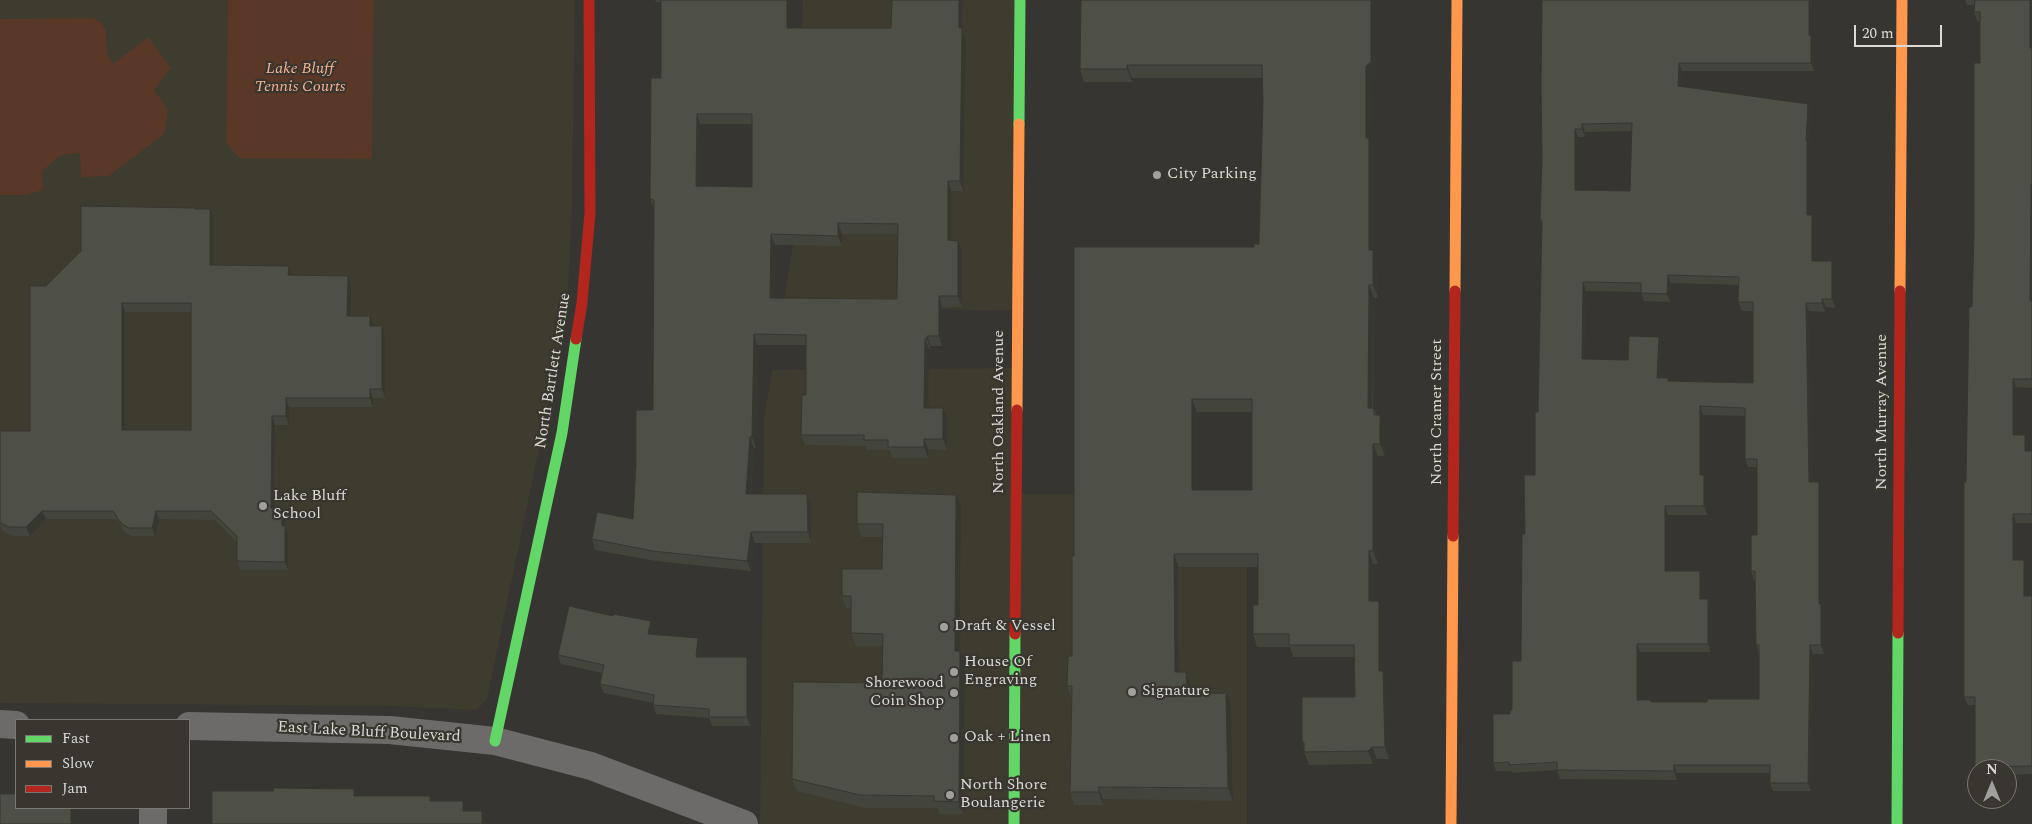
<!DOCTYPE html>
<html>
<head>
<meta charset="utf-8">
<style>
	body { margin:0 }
	#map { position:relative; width:2032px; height:824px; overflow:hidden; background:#363531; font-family:Spectral,serif }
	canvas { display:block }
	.legend { position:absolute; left:15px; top:719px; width:175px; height:90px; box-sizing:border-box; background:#38362f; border:1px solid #797872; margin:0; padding:6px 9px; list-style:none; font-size:15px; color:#dbdad6 }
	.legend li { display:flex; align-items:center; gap:10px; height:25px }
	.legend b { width:25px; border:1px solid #797872 }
	.north { position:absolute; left:1967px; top:759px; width:50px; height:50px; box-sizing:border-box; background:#38362f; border:1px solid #797872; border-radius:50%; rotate:0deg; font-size:14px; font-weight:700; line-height:20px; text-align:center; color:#dbdad6 }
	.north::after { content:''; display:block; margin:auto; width:18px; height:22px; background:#a1a09c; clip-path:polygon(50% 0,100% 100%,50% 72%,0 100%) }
	.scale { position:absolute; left:1854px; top:25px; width:88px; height:22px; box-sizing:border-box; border:2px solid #dbdad6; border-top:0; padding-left:6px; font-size:15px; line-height:18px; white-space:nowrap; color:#dbdad6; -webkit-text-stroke:4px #38362f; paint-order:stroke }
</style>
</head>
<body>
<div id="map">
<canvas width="2032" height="824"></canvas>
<ul class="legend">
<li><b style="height:6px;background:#63d668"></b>Fast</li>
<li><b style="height:6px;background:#ff974d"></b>Slow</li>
<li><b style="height:6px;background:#b3261e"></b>Jam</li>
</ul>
<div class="north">N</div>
<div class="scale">20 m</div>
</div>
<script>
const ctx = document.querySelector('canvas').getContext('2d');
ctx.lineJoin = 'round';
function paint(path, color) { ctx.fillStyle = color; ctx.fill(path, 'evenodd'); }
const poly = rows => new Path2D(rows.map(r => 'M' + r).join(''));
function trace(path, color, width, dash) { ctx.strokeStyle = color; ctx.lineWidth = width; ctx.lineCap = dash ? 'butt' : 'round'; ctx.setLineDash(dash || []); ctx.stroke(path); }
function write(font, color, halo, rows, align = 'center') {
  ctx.font = font + ' Spectral,serif'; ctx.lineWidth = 4.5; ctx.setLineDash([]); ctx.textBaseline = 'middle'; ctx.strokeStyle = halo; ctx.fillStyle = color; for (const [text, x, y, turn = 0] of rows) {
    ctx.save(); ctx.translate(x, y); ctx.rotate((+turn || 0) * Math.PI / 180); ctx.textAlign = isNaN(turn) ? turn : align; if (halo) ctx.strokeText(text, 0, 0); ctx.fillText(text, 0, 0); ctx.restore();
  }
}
paint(poly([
	[0,0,575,0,572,202,567,314,487,699,477,710,388,706,0,703],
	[803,0,1020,0,1017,311,783,306,800,203],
	[1017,368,1016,494,1247,494,1247,824,760,824,764,418,772,370]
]), '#3e3b2f');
paint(poly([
	[228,0,374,0,372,159,239,158,226,143],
	[93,18,102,24,106,31,107,54,113,64,148,37,171,68,154,90,168,110,165,133,109,176,81,177,80,153,61,155,42,171,43,190,26,195,0,195,0,19]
]), '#593828');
trace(poly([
	[0,724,16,725],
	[189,726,390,730,495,741,591,766,744,824],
	[153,824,153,808]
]), '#6c6b69', 28);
trace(poly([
	[1019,124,1020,0],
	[495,741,562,433,576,339],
	[1014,824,1015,634],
	[1897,824,1898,633]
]), '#63d668', 11);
trace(poly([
	[1455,291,1457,0],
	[1900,291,1902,0],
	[1017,410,1019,124],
	[1451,824,1453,536]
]), '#ff974d', 11);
trace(poly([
	[576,339,582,303,590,213,589,0],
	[1453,536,1455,291],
	[1898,633,1900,291],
	[1015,634,1017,410]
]), '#b3261e', 11);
paint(poly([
	[655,0,791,0,791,28,891,28,892,0,963,0,962,30,966,39,963,191,951,191,951,240,958,241,962,251,962,307,942,307,942,346,931,346,931,349,929,349,928,408,947,418,947,450,928,449,928,458,892,458,890,450,867,450,866,446,805,445,801,435,806,395,806,345,757,345,756,448,754,448,751,494,807,494,811,504,811,543,755,543,751,571,656,561,595,550,592,539,633,519,653,410,654,210,650,199,661,78,661,2,656,2],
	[700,124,752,124,752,187,700,186],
	[842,234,897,234,897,299,774,298,775,245,842,246],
	[1081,0,1376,0,1376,75,1371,79,1370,140,1374,150,1374,253,1377,263,1378,297,1374,298,1373,408,1374,408,1377,415,1385,428,1385,456,1378,456,1378,564,1373,564,1373,601,1383,614,1383,673,1387,684,1389,759,1377,759,1373,764,1309,765,1304,752,1304,748,1302,742,1355,697,1354,657,1293,657,1290,647,1257,647,1253,634,1258,605,1258,567,1178,567,1179,672,1186,672,1194,694,1231,706,1233,801,1103,799,1103,805,1074,805,1070,792,1071,698,1067,686,1072,656,1074,556,1254,247,1259,244,1263,101,1263,78,1132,78,1132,82,1084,82,1080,69],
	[1197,412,1252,412,1252,490,1197,490],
	[1542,0,1812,0,1812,36,1814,44,1814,71,1682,71,1681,86,1808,104,1811,112,1809,146,1810,150,1810,215,1816,224,1815,261,1832,261,1835,270,1835,308,1826,307,1825,312,1809,311,1812,482,1822,490,1822,607,1824,612,1824,654,1813,654,1811,791,1773,791,1770,783,1770,773,1677,773,1677,780,1560,779,1557,770,1512,773,1511,771,1496,771,1493,763,1510,714,1512,710,1521,661,1525,534,1535,475,1538,412,1542,227,1540,220,1542,158],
	[1632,131,1630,191,1578,190,1578,137,1585,137,1585,132],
	[1671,283,1739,285,1738,302,1742,311,1753,311,1753,383,1669,381,1660,378,1662,345,1628,360,1585,359,1586,291,1641,292,1644,301,1670,302],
	[1703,415,1745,416,1745,459,1748,467,1757,467,1757,535,1751,571,1754,580,1755,580,1756,645,1759,654,1759,699,1707,702,1652,702,1651,700,1640,700,1640,652,1711,652,1711,607,1708,599,1703,599,1703,579,1700,571,1668,571,1668,515,1707,515,1707,483,1703,475],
	[1965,0,2032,0,2032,388,2016,387,2016,435,2025,435,2028,443,2028,451,2032,451,2032,523,2016,523,2016,560,2024,560,2027,568,2027,596,2032,596,2032,774,2007,775,2007,769,1977,769,1977,773,1975,767,1975,705,1968,705,1964,697,1966,482,1980,63,1980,21,1977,21,1974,12,1975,5,1967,5],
	[195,208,196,209,210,209,214,218,213,265,292,275,351,284,351,316,370,316,373,326,382,326,385,335,385,398,373,398,373,407,289,407,289,425,275,425,274,508,282,508,285,517,285,526,288,535,288,570,240,570,237,561,237,542,214,520,159,519,155,536,132,536,125,533,117,519,46,519,30,536,12,536,4,532,0,526,0,431,30,431,46,286],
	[125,312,191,312,191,430,125,430],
	[956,495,961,507,960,651,965,664,964,814,939,814,937,808,865,808,797,791,792,779,882,683,883,646,856,646,851,633,851,608,846,608,842,596,882,569,883,537,862,537,857,524],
	[654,630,653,635,698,638,701,647,700,657,747,657,750,666,750,726,712,726,709,718,656,714,653,705,653,703,604,693,600,684,602,673,561,664,558,655]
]), '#43443c');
paint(poly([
	[787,0,791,0,791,38,787,28],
	[959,0,963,0,962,30,966,39,963,191,960,181],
	[1371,0,1376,0,1376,75,1371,79,1370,140,1374,150,1374,253,1377,263,1378,297,1373,285,1369,250,1366,138,1366,66],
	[1809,0,1812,0,1812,36,1814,44,1814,71,1811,63,1809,35],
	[2030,0,2032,0,2032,55,2030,48],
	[1679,63,1682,71,1681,94,1678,86],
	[1127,65,1132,78,1132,82,1127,69],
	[1808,104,1811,112,1809,146,1810,150,1810,224,1807,215,1806,141],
	[697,114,700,124,700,197,696,186],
	[1582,124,1585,132,1585,137,1582,129],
	[1575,129,1578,137,1578,199,1575,190],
	[948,181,951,191,951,251,948,240],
	[2031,184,2032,187,2032,306,2030,301],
	[210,209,214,218,213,274,210,265],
	[1812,215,1816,224,1815,270,1812,261],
	[838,223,842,234,842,246,838,236],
	[771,234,775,245,774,308,770,298],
	[958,241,962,251,962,307,958,296],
	[1832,261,1835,270,1835,308,1832,299],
	[289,266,292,275,288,275],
	[1668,275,1671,283,1670,302,1667,294],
	[348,276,351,284,351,325,347,316],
	[1583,282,1586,291,1585,368,1582,359],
	[1369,285,1374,298,1372,420,1368,408],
	[939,296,942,307,942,346,939,336],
	[1822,299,1826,307,1825,312,1822,303],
	[122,303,125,312,125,439,122,430],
	[1806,303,1809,311,1812,490,1809,482],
	[370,316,373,325,373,335,370,326],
	[382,326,385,335,385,398,382,389],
	[754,334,757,345,756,448,752,437],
	[927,336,931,346,931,349,927,339],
	[1659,337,1662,345,1660,386,1657,378],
	[925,339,929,349,928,418,924,408],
	[2013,379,2016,387,2016,444,2013,435],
	[370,389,373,398,373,407,370,398],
	[286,398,289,407,289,425,286,416],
	[1192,399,1197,412,1197,502,1192,490],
	[1700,406,1703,415,1703,483,1700,475],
	[943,408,947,418,947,450,943,439],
	[1380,415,1385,428,1385,456,1380,444],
	[272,416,275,425,274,517,271,508],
	[2025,435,2028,443,2028,460,2025,451],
	[750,437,754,448,750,504,746,494],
	[924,439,928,449,928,458,924,447],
	[1373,444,1378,456,1378,564,1373,551],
	[1704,475,1707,483,1707,515,1704,506],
	[1819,482,1822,490,1822,607,1824,612,1824,654,1821,645,1819,604],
	[807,494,811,504,811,543,808,532],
	[956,495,961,507,960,651,965,664,964,814,959,802,955,651],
	[1665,506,1668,515,1668,579,1665,571],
	[282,508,285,517,285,526,288,535,288,570,285,562,282,526],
	[42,511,46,519,30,536,26,527],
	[156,511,159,519,155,536,152,528],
	[2013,514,2016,523,2016,568,2013,560],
	[751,532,755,543,751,571,747,561],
	[1369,551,1373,564,1373,614,1369,601],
	[1174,554,1178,567,1179,685,1175,672],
	[2024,560,2027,568,2027,605,2024,596],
	[1700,571,1703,579,1703,607,1700,599],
	[1708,599,1711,607,1711,652,1708,644],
	[1379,601,1383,614,1383,673,1387,684,1389,759,1385,747,1379,671],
	[651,621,654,630,651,643,648,634],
	[698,638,701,647,699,666,696,657],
	[1637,644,1640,652,1640,708,1637,700],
	[1810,645,1813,654,1811,791,1808,783],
	[747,657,750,666,750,726,747,717],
	[1186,672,1195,699,1195,707,1187,686],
	[1226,693,1231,706,1233,801,1228,788],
	[1372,747,1377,759,1373,764,1368,751],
	[1674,765,1677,773,1677,780,1674,771],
	[1098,787,1103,799,1103,805,1099,792],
	[463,801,468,816,463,811],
	[71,808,73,808,74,810,74,824,71,824],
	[482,811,487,824,482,824]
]), '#373731');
const building = poly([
	[661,0,787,0,787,28,891,28,892,0,959,0,959,28,962,28,960,181,948,181,948,240,958,241,958,296,939,296,939,336,927,336,927,339,925,339,924,408,943,408,943,439,924,439,924,447,888,447,888,440,864,440,864,435,801,435,802,395,806,395,806,335,754,334,752,437,750,437,746,494,807,494,808,532,751,532,747,561,653,551,592,539,597,512,633,519,636,464,636,410,653,410,654,200,650,199,651,78,661,78,661,0],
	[697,114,752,114,752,187,696,186,697,114],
	[838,223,898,224,897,299,770,298,771,234,838,236,838,223],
	[1081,0,1371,0,1371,62,1366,66,1366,138,1369,138,1369,250,1373,250,1373,285,1369,285,1368,408,1374,408,1374,415,1380,415,1380,444,1373,444,1373,551,1369,551,1369,601,1379,601,1379,671,1383,671,1385,747,1372,747,1368,751,1304,752,1304,742,1302,742,1302,697,1355,697,1354,645,1289,645,1289,634,1253,634,1253,605,1258,605,1258,554,1174,554,1175,672,1186,672,1187,686,1191,686,1191,694,1226,693,1228,788,1098,787,1099,792,1070,792,1072,686,1067,686,1068,656,1072,656,1072,556,1074,556,1074,247,1254,247,1254,244,1259,244,1263,101,1262,65,1127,65,1127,69,1080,69,1081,0],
	[1192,399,1252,399,1252,490,1192,490,1192,399],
	[1542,0,1809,0,1809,35,1811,36,1811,63,1679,63,1678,86,1808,104,1806,141,1807,141,1807,215,1812,215,1812,261,1832,261,1832,299,1822,299,1822,303,1806,303,1809,482,1819,482,1819,604,1821,604,1821,645,1810,645,1808,783,1770,783,1770,765,1674,765,1674,771,1557,770,1557,762,1509,765,1509,762,1493,763,1493,714,1510,714,1510,710,1512,710,1512,661,1521,661,1522,534,1525,534,1524,475,1535,475,1535,412,1538,412,1542,220,1540,220,1542,158,1541,85,1542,0],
	[1632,123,1630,191,1575,190,1575,129,1582,129,1582,124,1632,123],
	[1668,275,1739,277,1738,302,1753,302,1753,383,1668,381,1668,378,1657,378,1659,337,1629,336,1628,360,1582,359,1583,282,1641,283,1641,293,1667,294,1668,275],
	[1700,406,1745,408,1745,459,1757,459,1757,535,1751,535,1751,571,1755,571,1756,645,1759,645,1759,699,1707,699,1707,702,1651,702,1651,700,1637,700,1637,644,1708,644,1708,599,1700,599,1700,571,1665,571,1665,506,1704,506,1704,475,1700,475,1700,406],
	[1975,0,2030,0,2030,48,2032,48,2032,184,2031,184,2030,301,2032,301,2032,379,2013,379,2013,435,2025,435,2025,451,2032,451,2032,514,2013,514,2013,560,2024,560,2024,596,2032,596,2032,766,1975,767,1975,697,1964,697,1964,482,1966,482,1969,307,1972,307,1974,234,1974,63,1980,63,1980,12,1974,12,1975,0],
	[81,206,195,208,195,209,210,209,210,265,289,266,288,275,348,276,347,316,370,316,370,326,382,326,382,389,370,389,370,398,286,398,286,416,272,416,271,508,282,508,282,526,285,526,285,562,237,561,237,536,211,511,156,511,152,528,129,528,122,524,113,511,42,511,26,527,9,527,1,523,0,522,0,431,30,431,30,286,46,286,81,251,81,206],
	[122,303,191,303,191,430,122,430,122,303],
	[857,492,956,495,955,651,960,651,959,802,934,801,934,796,860,795,792,779,793,682,882,683,883,634,851,633,851,596,842,596,842,569,882,569,883,524,857,524,857,492],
	[569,606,613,616,613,614,651,621,648,634,698,638,696,657,747,657,747,717,709,717,709,709,653,705,654,695,600,684,604,665,558,655,569,606],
	[273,788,354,789,354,796,430,796,430,801,463,801,463,811,482,811,482,824,212,824,212,791,273,791,273,788],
	[0,794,16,794,16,808,71,808,71,824,0,824,0,794]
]);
paint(building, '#4e4f46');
trace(building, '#373731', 1);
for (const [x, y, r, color] of [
	[1157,175,5,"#a1a09c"],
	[263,506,5,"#a1a09c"],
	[944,627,5,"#a1a09c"],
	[954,672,5,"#a1a09c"],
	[1132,692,5,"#a1a09c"],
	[954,693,5,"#a1a09c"],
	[954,738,5,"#a1a09c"],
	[950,795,5,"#a1a09c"]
]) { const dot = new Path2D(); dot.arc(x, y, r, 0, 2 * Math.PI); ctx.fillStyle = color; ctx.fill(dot); trace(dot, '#38362f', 2); }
write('italic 16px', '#f6b191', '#38362f', [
	["Lake Bluff",300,70],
	["Tennis Courts",300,88]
]);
write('16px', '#dbdad6', '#38362f', [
	["City Parking",1167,175],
	["Lake Bluff",273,497],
	["School",273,515],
	["Draft & Vessel",954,627],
	["House Of",964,663],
	["Engraving",964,681],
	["Shorewood",944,684,"right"],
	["Coin Shop",944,702,"right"],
	["Signature",1142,692],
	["Oak + Linen",964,738],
	["North Shore",960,786],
	["Boulangerie",960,804]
], 'left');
write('16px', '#dbdad6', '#38362f', [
	["North Bartlett Avenue",554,371,-81],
	["North Oakland Avenue",1000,412,-90],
	["North Cramer Street",1438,412,-90],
	["North Murray Avenue",1883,412,-90],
	["East Lake Bluff Boulevard",369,733,3]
]);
</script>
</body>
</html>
